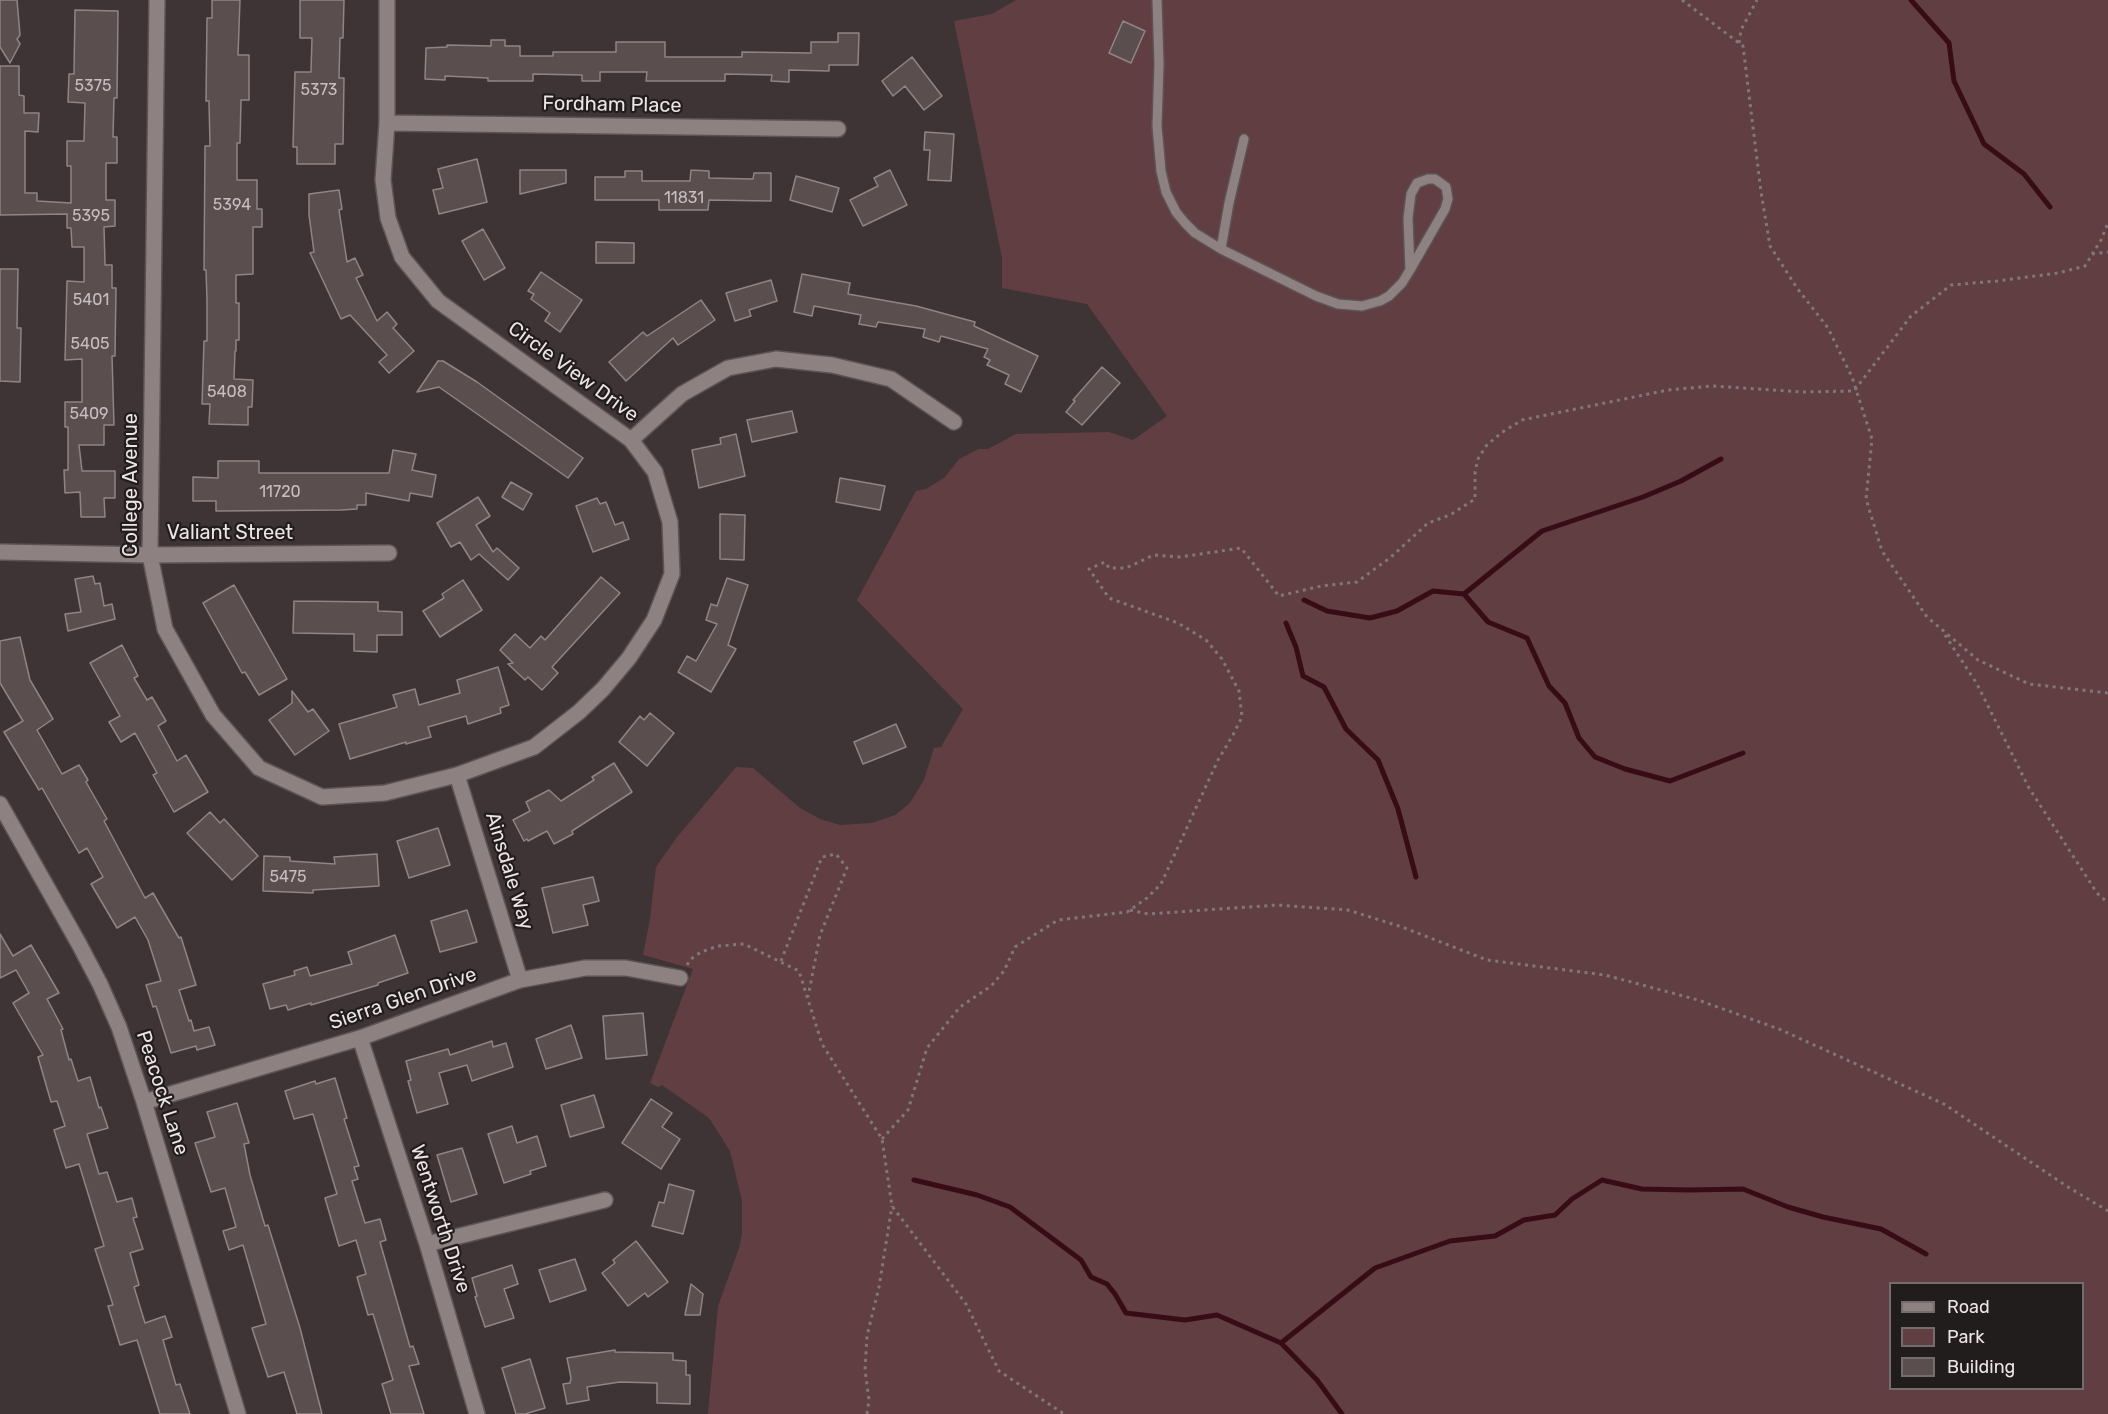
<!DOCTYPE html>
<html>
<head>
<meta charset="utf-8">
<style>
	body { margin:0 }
	#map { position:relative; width:2108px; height:1414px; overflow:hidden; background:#3f3435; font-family:Rubik,sans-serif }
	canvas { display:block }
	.legend { position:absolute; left:1889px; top:1282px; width:195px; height:108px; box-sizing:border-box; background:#221d1d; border:2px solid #736d6d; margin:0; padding:8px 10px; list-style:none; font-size:18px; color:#ece4e5 }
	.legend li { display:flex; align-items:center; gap:12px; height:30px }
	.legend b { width:30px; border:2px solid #736d6d }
</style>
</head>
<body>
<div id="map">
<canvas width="2108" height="1414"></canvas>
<ul class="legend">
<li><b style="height:8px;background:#8e8182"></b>Road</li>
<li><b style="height:16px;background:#613e42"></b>Park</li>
<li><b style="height:16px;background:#5a4e4f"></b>Building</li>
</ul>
</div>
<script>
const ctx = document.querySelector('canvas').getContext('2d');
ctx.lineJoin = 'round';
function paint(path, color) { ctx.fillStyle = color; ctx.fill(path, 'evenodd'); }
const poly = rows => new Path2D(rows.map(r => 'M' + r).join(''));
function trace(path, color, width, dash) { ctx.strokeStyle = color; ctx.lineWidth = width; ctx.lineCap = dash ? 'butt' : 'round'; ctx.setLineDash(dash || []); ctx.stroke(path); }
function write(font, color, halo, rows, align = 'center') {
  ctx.font = font + ' Rubik,sans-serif'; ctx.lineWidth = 4.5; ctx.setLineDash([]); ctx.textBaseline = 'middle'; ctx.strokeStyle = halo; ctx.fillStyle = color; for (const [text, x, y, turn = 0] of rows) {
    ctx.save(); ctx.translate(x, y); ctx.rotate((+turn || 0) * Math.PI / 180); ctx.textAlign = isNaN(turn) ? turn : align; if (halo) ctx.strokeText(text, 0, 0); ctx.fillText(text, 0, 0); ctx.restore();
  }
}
paint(poly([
	[1016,0,2108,0,2108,1414,708,1414,718,1306,739,1248,742,1234,742,1201,730,1151,709,1118,662,1085,658,1087,650,1083,693,969,643,955,650,919,656,867,677,837,736,767,753,768,800,808,820,819,840,825,872,823,895,815,910,803,924,780,934,748,941,747,963,709,857,600,916,491,926,489,945,477,959,459,979,449,988,449,1016,434,1109,432,1133,440,1167,416,1087,304,1002,288,1002,258,954,21,992,14],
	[1890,1284,2082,1284,2082,1388,1890,1388]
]), '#613e42');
trace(poly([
	[1911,0,1949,43,1954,81,1984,144,2024,174,2050,207],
	[1464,594,1488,622,1527,638,1549,686,1565,703,1579,738,1595,757,1625,769,1670,781,1743,753],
	[1304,600,1327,611,1370,618,1397,611,1433,591,1464,594,1542,531,1643,497,1681,481,1721,459],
	[1286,623,1296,647,1303,676,1324,687,1346,729,1378,760,1398,809,1416,877],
	[914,1180,977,1195,1010,1207,1081,1260,1091,1277,1107,1284,1115,1294,1126,1313,1185,1320,1217,1315,1281,1343,1375,1268,1450,1241,1495,1236,1524,1220,1555,1215,1572,1199,1602,1180,1642,1189,1689,1190,1743,1189,1788,1207,1823,1217,1881,1229,1926,1254],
	[1281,1343,1317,1380,1342,1414]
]), '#380c15', 5);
const building = poly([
	[0,0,17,0,20,35,17,39,20,44,10,63,0,47,0,0],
	[212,0,240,0,238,55,249,55,249,100,241,100,240,143,237,143,237,180,257,180,257,209,262,209,262,227,253,227,253,274,236,275,236,303,239,303,239,340,236,340,236,351,235,351,234,379,253,380,252,407,248,407,248,425,209,424,210,404,202,404,204,341,207,341,207,300,206,270,204,270,205,146,210,146,209,101,206,101,207,18,212,18,212,0],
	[300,0,344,0,343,38,340,38,339,78,344,78,343,144,335,144,335,164,297,164,297,147,293,147,295,72,311,72,312,38,300,38,300,0],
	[75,10,118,11,117,98,114,98,113,137,117,137,117,163,106,163,106,200,115,200,115,226,104,227,105,265,112,265,112,288,116,288,115,356,112,356,114,425,104,425,104,445,79,445,82,471,115,471,115,498,104,498,105,517,81,517,80,492,65,493,64,470,68,470,68,427,65,427,65,402,82,402,82,359,65,360,67,281,84,282,84,247,72,247,71,228,67,228,67,214,0,215,0,66,19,66,19,95,24,96,24,113,39,113,38,132,25,131,25,193,37,193,37,201,71,203,71,166,67,166,67,141,84,141,85,103,68,102,69,74,74,74,75,10],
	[1123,21,1145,31,1131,63,1109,53,1123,21],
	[838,33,859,33,858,65,829,65,829,71,789,70,789,82,771,81,772,75,725,74,725,81,646,81,647,72,600,72,600,81,582,81,582,75,533,74,533,81,488,81,488,78,445,76,445,80,425,79,426,48,447,47,447,45,491,46,491,40,505,40,505,46,520,46,520,56,553,56,553,52,616,52,616,42,665,42,665,57,742,57,742,52,811,53,811,42,838,42,838,33],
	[912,57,942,96,924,110,905,86,893,96,882,81,912,57],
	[925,132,954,134,951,181,928,180,930,150,924,150,925,132],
	[477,159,487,202,439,214,433,190,443,188,438,169,477,159],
	[520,170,566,170,566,183,520,194,520,170],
	[691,170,709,171,709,178,753,179,754,173,771,173,771,201,709,200,708,210,659,210,659,200,595,200,595,177,625,177,625,171,642,171,642,181,690,181,691,170],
	[890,170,907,205,863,226,850,200,878,186,874,178,890,170],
	[796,176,839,188,832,212,790,200,796,176],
	[339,190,342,209,339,210,347,262,355,258,363,275,356,278,377,321,387,312,397,324,393,328,414,351,389,373,379,362,387,355,350,315,341,319,310,253,314,252,309,215,309,194,339,190],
	[483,229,505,268,484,280,462,241,483,229],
	[596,242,634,243,634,263,596,263,596,242],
	[0,269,18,269,17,328,21,328,20,382,0,381,0,269],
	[541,272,582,300,560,332,545,321,550,313,531,299,534,294,528,291,541,272],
	[802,274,850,283,848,294,916,306,975,322,974,326,1038,356,1021,392,1005,384,1009,375,987,365,990,360,984,357,988,349,941,336,939,342,923,337,925,329,878,322,876,327,859,324,861,315,814,306,812,316,794,312,802,274],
	[771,280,777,301,749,310,751,316,735,321,726,293,771,280],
	[701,300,715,320,678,345,673,338,626,381,609,362,643,332,647,336,701,300],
	[438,361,443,361,477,382,583,458,568,478,439,387,417,392,438,361],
	[1102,367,1120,383,1082,425,1066,412,1075,401,1073,400,1102,367],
	[792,411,797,432,752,442,747,420,792,411],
	[736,434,745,476,699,488,692,450,721,444,720,438,736,434],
	[393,450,416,454,412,470,436,475,432,497,410,493,409,501,366,493,366,505,357,505,357,509,341,510,216,511,216,501,193,501,193,477,218,478,218,461,259,461,259,473,389,473,393,450],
	[840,478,885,486,880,510,836,502,840,478],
	[511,482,532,494,523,510,502,497,511,482],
	[478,497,490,516,476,525,493,552,497,548,519,568,508,580,479,554,471,560,460,542,451,547,437,523,478,497],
	[597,498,600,504,606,502,615,525,623,522,629,539,593,552,576,506,597,498],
	[720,514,745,515,744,560,720,559,720,514],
	[93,576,95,584,100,583,104,606,112,604,115,619,68,631,65,614,81,612,75,579,93,576],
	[601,577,620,593,552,667,558,673,542,690,528,677,525,680,508,664,513,663,500,650,515,634,530,648,541,636,545,640,601,577],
	[727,578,748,585,728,645,736,649,711,692,678,672,687,656,696,661,717,624,706,620,711,604,717,606,727,578],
	[463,580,482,610,440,637,423,611,444,598,442,594,463,580],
	[234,585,287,679,259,695,245,672,242,673,203,603,234,585],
	[294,601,378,602,378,611,402,612,402,635,377,635,377,652,354,651,354,634,293,633,294,601],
	[20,637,30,680,53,719,37,730,62,774,79,765,88,780,86,782,107,819,104,821,145,898,153,893,179,938,181,937,196,985,179,990,189,1021,191,1020,194,1031,209,1027,215,1045,197,1050,196,1046,171,1053,156,1006,153,1007,146,985,161,981,148,940,135,917,117,928,91,884,103,877,87,848,79,853,42,788,39,790,4,732,23,721,0,683,0,641,20,637],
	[122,645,138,676,134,678,147,700,152,697,166,721,158,726,177,761,186,755,208,792,174,812,153,775,157,773,135,733,121,742,109,722,120,716,90,663,122,645],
	[498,667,509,705,500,708,501,713,468,724,466,716,428,727,431,737,406,744,406,742,350,759,339,724,397,707,393,695,415,689,419,705,460,693,457,680,498,667],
	[292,691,308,712,313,709,329,731,295,755,269,720,292,703,292,691],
	[650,713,674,733,647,766,619,742,640,716,644,720,650,713],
	[896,724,906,747,863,764,854,742,896,724],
	[614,763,632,792,572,831,573,834,554,844,547,831,528,841,527,839,524,841,513,820,530,811,526,802,549,790,561,801,594,780,592,777,614,763],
	[210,812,220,823,224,819,258,856,232,880,187,833,210,812],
	[438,828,450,865,409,878,397,841,438,828],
	[377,854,379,886,313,890,313,893,263,891,264,856,290,857,290,861,335,864,334,857,377,854],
	[593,877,599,901,583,905,588,925,553,933,542,888,593,877],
	[467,910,477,942,440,952,431,921,467,910],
	[0,934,13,956,31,945,59,993,47,999,63,1029,61,1030,69,1060,71,1059,78,1081,90,1077,99,1108,101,1107,108,1128,87,1134,99,1174,107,1172,117,1202,132,1198,137,1217,133,1218,143,1249,130,1253,139,1285,134,1287,145,1323,165,1316,172,1337,163,1340,176,1385,180,1384,190,1414,160,1414,137,1340,120,1345,108,1306,113,1305,95,1249,104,1246,79,1164,66,1168,54,1130,65,1126,57,1101,51,1102,38,1057,43,1055,13,1003,29,993,16,970,0,978,0,934],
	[395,935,408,973,378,983,378,985,311,1005,311,1003,288,1010,286,1005,270,1009,263,984,295,975,294,971,307,967,310,976,352,964,348,952,395,935],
	[643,1013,647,1055,606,1059,603,1016,643,1013],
	[571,1025,582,1058,546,1069,536,1039,571,1025],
	[492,1041,493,1047,506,1043,513,1067,472,1081,467,1065,439,1073,448,1104,417,1113,408,1081,411,1080,406,1061,448,1049,450,1055,492,1041],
	[335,1078,347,1118,344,1119,359,1166,354,1167,358,1179,352,1181,365,1223,380,1219,386,1240,380,1242,410,1347,413,1346,419,1364,409,1366,424,1414,391,1414,382,1384,393,1380,373,1314,368,1315,357,1277,366,1274,356,1240,339,1246,325,1198,337,1194,313,1114,294,1119,285,1091,315,1081,316,1084,335,1078],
	[594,1095,604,1127,570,1137,561,1105,594,1095],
	[651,1099,672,1113,662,1127,680,1139,661,1169,622,1143,651,1099],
	[237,1103,249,1143,244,1144,250,1175,265,1226,268,1225,300,1328,322,1414,297,1414,284,1372,268,1377,252,1328,266,1324,243,1245,229,1250,223,1231,236,1227,225,1188,211,1192,195,1143,215,1137,207,1112,237,1103],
	[512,1126,517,1143,537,1136,546,1166,530,1171,531,1174,504,1183,488,1134,512,1126],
	[462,1148,477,1194,451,1202,437,1155,462,1148],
	[669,1184,694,1191,683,1234,652,1226,659,1202,664,1203,669,1184],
	[636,1241,668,1282,648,1297,645,1293,628,1306,602,1273,615,1263,613,1260,636,1241],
	[575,1259,586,1290,550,1302,539,1270,575,1259],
	[512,1265,518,1284,504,1289,514,1318,485,1327,475,1297,477,1296,472,1278,512,1265],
	[691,1284,703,1294,700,1315,685,1315,691,1284],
	[615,1350,615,1352,673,1353,673,1360,686,1361,686,1375,690,1375,690,1404,657,1403,657,1383,620,1382,587,1387,589,1400,567,1404,563,1384,570,1383,571,1378,567,1358,615,1350],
	[530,1359,545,1408,525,1414,516,1414,502,1368,530,1359]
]);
paint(building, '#5a4e4f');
trace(building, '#918485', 1.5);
const lane = poly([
	[1157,0,1159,64,1157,126,1161,171,1166,192,1176,212,1185,223,1195,233,1221,249,1316,296,1338,304,1362,306,1380,301,1389,296,1402,283,1410,270,1445,209,1448,199,1446,187,1435,179,1428,179,1417,183,1411,194,1408,218,1410,270],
	[1221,249,1229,203,1244,139]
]);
const street = poly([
	[157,0,150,555,165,629,213,715,259,768,322,797,385,793,457,775,534,747,579,712,603,689,629,658,654,620,672,574,670,522,655,472,631,440,438,301,402,257,388,218,383,180,387,123,387,0],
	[387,123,838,129],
	[631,440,682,394,728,368,776,359,832,365,891,379,954,422],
	[0,552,150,555,389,553],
	[457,775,520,980],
	[0,804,79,944,100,984,119,1027,144,1102,238,1414],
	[360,1038,427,1244,477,1414],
	[144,1102,360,1038,520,980,585,968,626,968,680,978],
	[427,1244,605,1200]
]);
trace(lane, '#5d5354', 12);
trace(street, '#5d5354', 18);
trace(poly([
	[1682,0,1743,46,1761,192,1770,246,1797,288,1828,328,1852,377,1872,439,1866,499,1882,551,1927,617,1978,660,2029,684,2108,693],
	[1739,43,1741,30,1757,0],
	[2092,254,2108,252],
	[1945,635,1977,684,2029,788,2097,893,2108,903],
	[1130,910,1148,914,1277,905,1348,910,1402,927,1487,960,1605,975,1698,1000,1779,1029,1944,1104,2068,1187,2108,1211],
	[781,961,822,857,836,854,847,868,820,935,808,997],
	[687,965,691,959,701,952,718,946,744,944,799,971,822,1044,882,1139,892,1206,966,1304,999,1371,1064,1414],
	[882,1139,908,1110,927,1048,960,1007,991,986,1004,971,1015,947,1058,920,1127,912,1147,898,1161,884,1218,760,1233,735,1242,717,1239,691,1222,659,1206,640,1178,623,1109,598,1089,569,1105,562,1109,568,1126,568,1154,555,1180,557,1241,548,1279,596,1321,586,1357,582,1391,557,1428,523,1450,515,1475,499,1475,472,1478,459,1486,446,1501,433,1522,420,1668,390,1712,386,1802,392,1854,391,1911,316,1951,285,1997,281,2058,273,2085,266,2101,240,2108,223],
	[867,1414,869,1400,865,1370,867,1336,879,1287,892,1206]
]), '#817778', 3, [3, 4.5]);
trace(lane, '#8e8182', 9);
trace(street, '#8e8182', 15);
write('16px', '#c8bec0', null, [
	["5375",93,86],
	["5373",319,90],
	["11831",684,198],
	["5394",232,205],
	["5395",91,216],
	["5401",91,300],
	["5405",90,344],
	["5408",227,392],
	["5409",89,414],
	["11720",280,492],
	["5475",288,877]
]);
write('20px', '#ece4e5', '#221d1d', [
	["Fordham Place",612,105,1],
	["Circle View Drive",573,372,36],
	["College Avenue",131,485,-90],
	["Valiant Street",230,533],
	["Ainsdale Way",509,871,73],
	["Sierra Glen Drive",403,999,-19],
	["Peacock Lane",162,1093,72],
	["Wentworth Drive",440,1219,72]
]);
</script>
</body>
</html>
